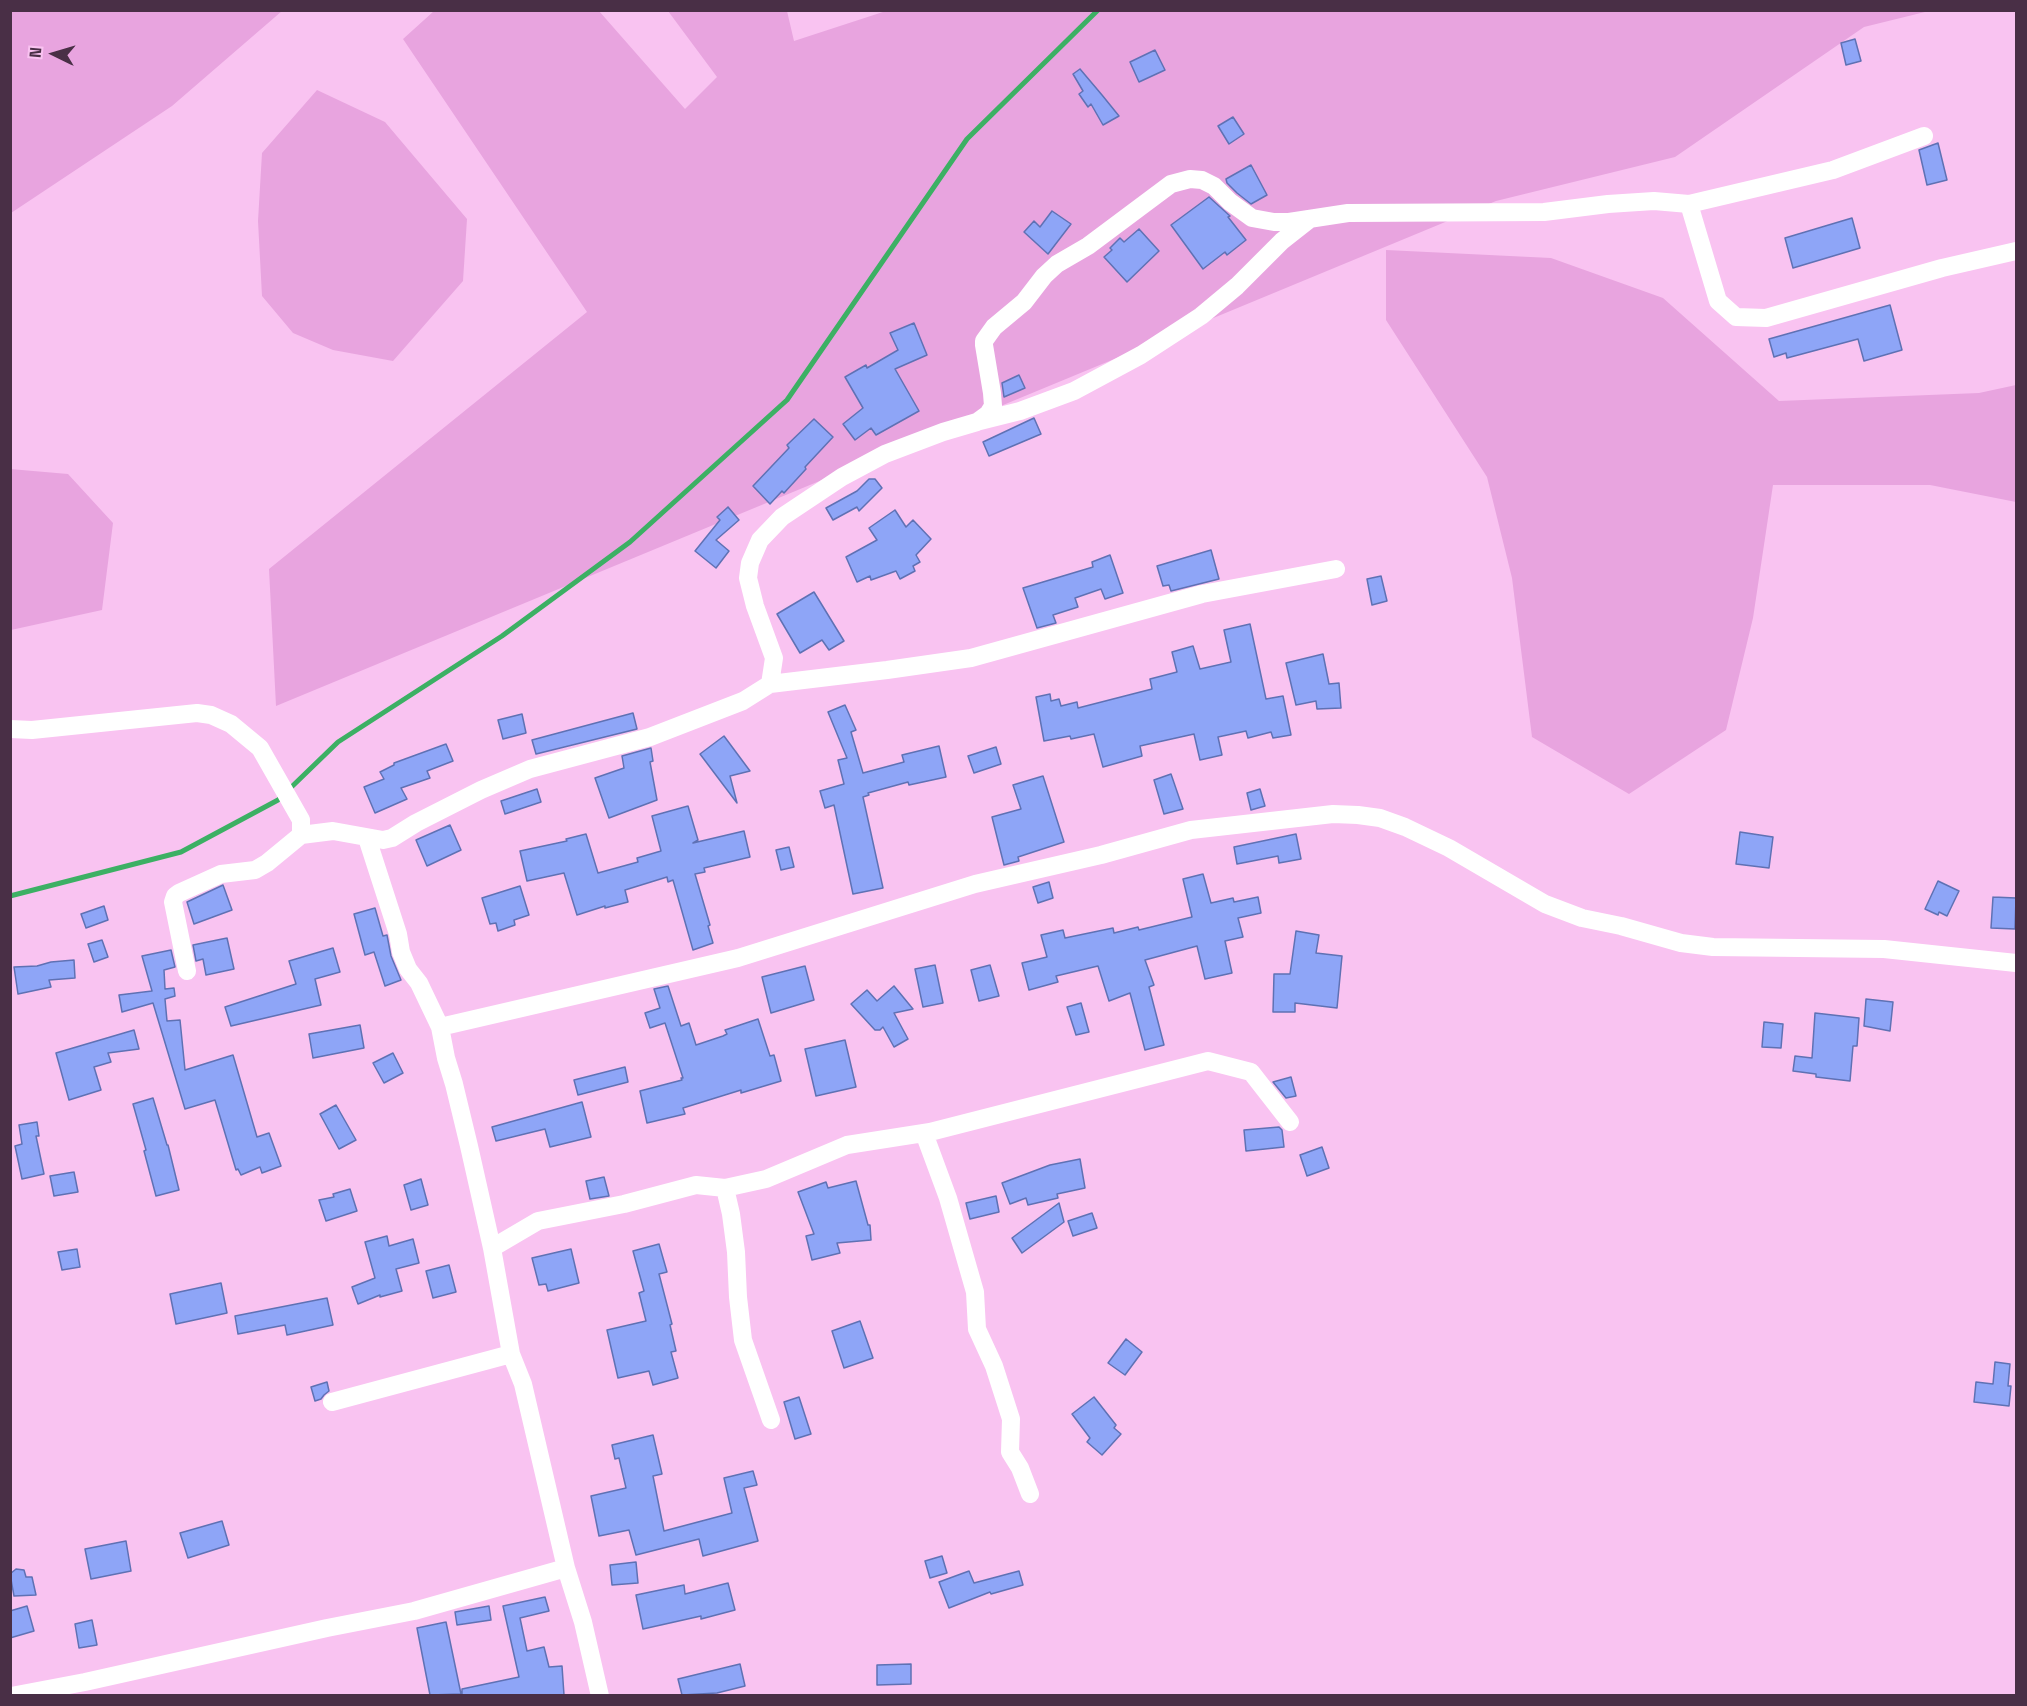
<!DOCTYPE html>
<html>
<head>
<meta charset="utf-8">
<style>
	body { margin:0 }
	#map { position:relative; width:2027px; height:1706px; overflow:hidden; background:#f9c3f1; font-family:"Space Grotesk",sans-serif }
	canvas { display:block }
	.frame { position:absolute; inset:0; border:12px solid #492f46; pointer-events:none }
	.north { position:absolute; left:24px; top:24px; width:60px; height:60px; -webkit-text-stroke:4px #f9c3f1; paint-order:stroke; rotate:275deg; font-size:16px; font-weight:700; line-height:24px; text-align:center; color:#492f46 }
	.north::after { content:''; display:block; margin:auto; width:21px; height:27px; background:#492f46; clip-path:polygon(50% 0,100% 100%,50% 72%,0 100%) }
</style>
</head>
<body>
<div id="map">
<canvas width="2027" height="1706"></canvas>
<div class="frame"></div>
<div class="north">N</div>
</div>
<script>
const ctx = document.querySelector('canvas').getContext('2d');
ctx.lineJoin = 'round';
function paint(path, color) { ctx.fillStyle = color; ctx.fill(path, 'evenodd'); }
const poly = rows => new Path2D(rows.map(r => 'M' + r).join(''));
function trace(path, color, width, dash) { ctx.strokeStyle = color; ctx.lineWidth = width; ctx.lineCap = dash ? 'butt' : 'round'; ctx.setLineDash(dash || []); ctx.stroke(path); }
paint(poly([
	[11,10,282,10,282,11,172,106,11,213],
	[889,10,1929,11,1864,27,1675,157,1496,201,276,706,269,569,587,312,403,39,434,11,599,11,685,109,717,77,668,11,787,11,794,41],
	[317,90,385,122,467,219,463,281,393,361,333,350,293,333,262,296,258,221,262,153],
	[1386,250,1551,258,1663,298,1779,401,1979,393,2016,385,2016,502,1930,485,1773,485,1753,618,1726,730,1629,794,1532,737,1512,578,1487,477,1386,320],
	[10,469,68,474,113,523,102,610,11,630]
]), '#e8a4df');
trace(poly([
	[10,896,181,852,278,800,338,742,502,636,630,542,787,400,967,139,1098,10]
]), '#3cb064', 5);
const building = poly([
	[1855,39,1861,61,1846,65,1841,43,1855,39],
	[1155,50,1165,70,1139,82,1130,62,1155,50],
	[1080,69,1102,95,1119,116,1103,125,1091,104,1088,107,1079,94,1083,91,1073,74,1080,69],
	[1233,117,1244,134,1229,144,1218,126,1233,117],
	[1938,143,1947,180,1927,185,1919,150,1938,143],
	[1251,165,1267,195,1251,204,1237,193,1227,183,1226,179,1251,165],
	[1209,197,1230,216,1228,217,1246,240,1227,255,1225,252,1203,269,1171,225,1209,197],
	[1052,211,1071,224,1048,254,1024,232,1034,221,1040,227,1052,211],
	[1852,218,1860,248,1793,268,1785,238,1852,218],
	[1139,229,1159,251,1127,282,1104,257,1112,250,1110,248,1120,238,1124,242,1139,229],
	[1890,305,1902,350,1864,361,1858,339,1787,358,1786,353,1774,357,1769,339,1890,305],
	[914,323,927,355,895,369,919,411,876,435,871,428,855,440,843,424,863,408,845,377,866,365,867,368,898,350,890,333,914,323],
	[1019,375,1025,388,1004,397,1002,383,1019,375],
	[1034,418,1041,434,989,456,983,442,1034,418],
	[814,419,833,437,805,467,806,469,784,493,782,491,770,504,753,486,789,448,787,445,814,419],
	[869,479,875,479,882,488,859,511,857,507,833,520,826,508,857,491,869,479],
	[728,507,739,520,716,540,729,551,716,568,695,551,720,520,717,517,728,507],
	[895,510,906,527,913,520,931,539,916,555,920,562,913,566,915,571,900,579,896,571,871,580,870,576,857,582,846,557,877,540,869,528,895,510],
	[1211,550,1219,579,1171,591,1169,585,1163,586,1157,566,1211,550],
	[1110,555,1123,593,1105,599,1101,589,1075,598,1078,607,1053,615,1056,623,1037,628,1023,588,1093,567,1092,562,1110,555],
	[1381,576,1387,601,1372,605,1367,579,1381,576],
	[814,592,844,641,829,650,822,640,800,653,777,614,814,592],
	[1250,624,1266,699,1283,696,1291,735,1273,738,1271,732,1248,738,1246,731,1218,737,1222,755,1200,760,1194,734,1140,746,1142,756,1103,767,1094,734,1071,739,1070,736,1044,741,1036,697,1050,694,1051,701,1059,699,1061,706,1077,702,1078,708,1152,689,1150,679,1177,672,1172,652,1193,646,1200,669,1231,662,1224,630,1250,624],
	[1323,654,1329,684,1339,683,1341,708,1317,709,1316,701,1296,705,1286,663,1323,654],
	[845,705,856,730,851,732,863,773,904,762,902,755,939,746,946,777,909,785,908,782,868,793,869,795,863,797,883,888,853,894,834,805,825,808,820,791,844,784,838,760,847,758,828,712,845,705],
	[633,713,637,729,536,754,532,740,633,713],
	[522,714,526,733,503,739,498,720,522,714],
	[724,736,750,771,730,776,737,803,700,754,724,736],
	[446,744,453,761,427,771,430,778,401,788,407,799,375,813,364,787,384,779,380,772,394,765,394,763,446,744],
	[996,747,1001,764,974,773,968,756,996,747],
	[651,748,653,761,650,762,657,800,609,818,595,778,624,768,622,756,651,748],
	[1171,774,1183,809,1164,814,1154,780,1171,774],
	[1043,776,1064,842,1018,857,1019,861,1004,865,992,817,1021,809,1013,785,1043,776],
	[537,789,541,802,505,814,501,801,537,789],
	[1260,789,1265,806,1251,810,1247,793,1260,789],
	[688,806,698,840,693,843,744,831,750,857,704,868,705,872,695,874,710,925,708,926,713,943,693,950,673,880,668,882,667,877,625,890,628,902,605,908,605,906,577,915,564,873,527,881,520,851,567,841,566,839,586,834,598,873,638,862,637,858,661,851,652,816,688,806],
	[450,825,461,850,427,866,416,840,450,825],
	[1740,832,1773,837,1769,868,1736,864,1740,832],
	[1296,834,1301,859,1279,863,1278,856,1237,864,1234,847,1296,834],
	[789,847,794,867,781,870,776,850,789,847],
	[1203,874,1211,903,1233,898,1234,902,1258,897,1261,913,1238,918,1243,937,1225,941,1232,973,1205,979,1197,946,1145,960,1154,985,1149,987,1164,1045,1145,1050,1130,993,1109,1001,1098,966,1056,976,1058,982,1029,990,1022,963,1047,957,1041,935,1063,930,1065,938,1113,928,1114,933,1138,927,1139,930,1192,917,1183,879,1203,874],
	[1938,881,1959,891,1947,916,1939,912,1938,915,1925,909,1938,881],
	[1049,882,1053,898,1038,903,1033,887,1049,882],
	[223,885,232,910,194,924,187,902,223,885],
	[520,886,529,915,514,920,515,925,498,931,496,923,490,924,482,898,520,886],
	[1993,897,2016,898,2015,929,1991,928,1993,897],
	[104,906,108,920,86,928,81,914,104,906],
	[375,908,383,936,387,935,391,956,401,980,385,986,374,952,365,955,354,914,375,908],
	[1296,931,1319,935,1316,953,1342,956,1337,1008,1295,1003,1295,1012,1273,1012,1274,974,1290,974,1296,931],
	[227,938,234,969,206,975,203,959,196,961,193,945,227,938],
	[102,940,108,957,94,962,88,944,102,940],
	[333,948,340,972,315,979,321,1005,231,1026,225,1007,296,984,289,961,333,948],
	[171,950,175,967,164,970,165,989,174,988,175,996,165,999,167,1021,180,1020,185,1070,233,1055,257,1137,269,1133,281,1166,262,1173,260,1167,241,1175,238,1169,236,1170,215,1100,185,1109,153,1003,122,1012,119,995,152,991,142,956,171,950],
	[74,960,75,978,49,980,51,987,18,994,14,967,37,966,51,962,74,960],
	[935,965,943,1003,923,1007,915,969,935,965],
	[990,965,999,996,979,1001,971,970,990,965],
	[805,966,814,1000,771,1013,762,977,805,966],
	[668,986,681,1026,689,1023,696,1045,723,1036,727,1034,725,1030,758,1019,770,1056,774,1055,781,1081,741,1093,741,1090,683,1108,685,1114,647,1123,640,1091,682,1080,681,1078,683,1078,665,1023,650,1028,645,1013,660,1008,654,989,668,986],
	[894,986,913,1009,894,1013,908,1039,894,1047,883,1027,880,1030,875,1030,851,1004,867,990,877,1001,894,986],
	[1866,999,1893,1002,1890,1031,1864,1026,1866,999],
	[1081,1003,1089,1032,1076,1035,1067,1007,1081,1003],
	[1815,1013,1859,1018,1857,1046,1853,1046,1850,1081,1816,1077,1816,1074,1793,1071,1795,1056,1812,1058,1815,1013],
	[1764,1022,1783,1024,1781,1048,1762,1047,1764,1022],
	[360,1025,364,1048,313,1058,309,1034,360,1025],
	[134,1030,139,1049,108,1053,111,1062,94,1067,101,1090,69,1100,56,1053,134,1030],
	[845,1040,856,1087,816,1096,805,1049,845,1040],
	[393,1053,403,1073,384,1083,373,1063,393,1053],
	[625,1067,628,1082,578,1095,574,1080,625,1067],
	[1291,1077,1296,1096,1286,1098,1273,1082,1291,1077],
	[153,1098,167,1145,168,1145,179,1190,156,1196,144,1151,146,1150,133,1104,153,1098],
	[582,1102,591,1137,550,1147,545,1129,496,1141,492,1127,582,1102],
	[336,1105,356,1140,339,1149,320,1114,336,1105],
	[37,1122,39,1136,36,1136,44,1174,22,1179,15,1146,22,1144,19,1125,37,1122],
	[1279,1127,1282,1130,1284,1147,1246,1151,1244,1130,1279,1127],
	[1322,1147,1329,1168,1307,1176,1300,1155,1322,1147],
	[1080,1159,1085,1188,1057,1194,1058,1198,1028,1205,1026,1198,1010,1204,1002,1183,1050,1165,1080,1159],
	[74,1172,78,1192,54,1196,50,1176,74,1172],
	[604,1177,609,1196,590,1199,586,1181,604,1177],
	[421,1179,428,1205,411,1210,404,1185,421,1179],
	[856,1181,868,1225,870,1225,871,1240,837,1243,840,1253,812,1260,806,1236,814,1234,798,1192,826,1182,828,1188,856,1181],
	[350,1189,357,1211,326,1221,319,1200,334,1197,333,1194,350,1189],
	[996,1196,999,1212,970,1219,966,1203,996,1196],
	[1059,1203,1064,1222,1022,1253,1012,1238,1059,1203],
	[1092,1213,1097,1228,1073,1236,1068,1221,1092,1213],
	[387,1236,389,1246,413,1239,419,1263,396,1269,402,1291,380,1297,380,1295,358,1304,352,1287,375,1278,365,1242,387,1236],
	[659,1244,667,1272,659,1274,672,1324,670,1325,676,1351,671,1352,678,1378,653,1385,649,1371,618,1378,607,1330,646,1321,639,1293,644,1291,633,1251,659,1244],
	[77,1249,80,1267,62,1270,58,1252,77,1249],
	[571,1249,579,1283,548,1291,546,1284,539,1285,532,1258,571,1249],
	[449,1265,456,1292,433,1298,426,1271,449,1265],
	[221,1283,227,1313,176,1324,170,1294,221,1283],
	[327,1298,333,1325,287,1335,285,1325,238,1334,235,1316,327,1298],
	[860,1321,873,1358,844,1368,832,1331,860,1321],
	[1126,1339,1142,1352,1125,1375,1108,1363,1126,1339],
	[1995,1362,2010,1364,2008,1386,2011,1386,2009,1406,1974,1402,1976,1382,1993,1384,1995,1362],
	[327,1382,329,1391,324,1395,321,1399,315,1401,311,1387,327,1382],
	[799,1397,811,1434,795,1439,784,1402,799,1397],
	[1094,1397,1116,1425,1114,1428,1121,1434,1102,1455,1087,1442,1090,1438,1072,1414,1094,1397],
	[653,1435,662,1474,653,1476,664,1531,732,1513,724,1478,753,1471,757,1485,744,1488,758,1541,703,1556,699,1539,636,1555,629,1530,599,1536,591,1496,626,1488,619,1458,615,1459,612,1445,653,1435],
	[222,1521,229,1545,188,1558,180,1533,222,1521],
	[126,1541,131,1571,91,1579,85,1549,126,1541],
	[942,1556,947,1573,930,1578,925,1561,942,1556],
	[636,1562,638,1583,612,1585,610,1565,636,1562],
	[16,1569,24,1570,26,1577,32,1577,36,1595,14,1596,10,1574,16,1569],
	[969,1571,974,1583,1019,1571,1023,1585,991,1594,990,1592,949,1608,939,1582,969,1571],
	[728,1583,735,1610,701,1619,701,1616,643,1629,636,1595,684,1585,685,1594,728,1583],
	[545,1597,549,1611,520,1618,527,1651,544,1647,549,1667,562,1666,564,1695,462,1695,462,1689,519,1677,503,1606,545,1597],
	[27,1606,34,1631,10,1638,10,1611,27,1606],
	[489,1606,491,1620,457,1625,455,1612,489,1606],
	[92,1620,97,1645,79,1648,75,1624,92,1620],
	[446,1622,461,1694,430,1695,417,1628,446,1622],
	[740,1664,745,1686,717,1693,682,1695,678,1679,740,1664],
	[911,1664,911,1684,877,1685,877,1665,911,1664]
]);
paint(building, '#8ea5f7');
trace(building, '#5f71b4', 1.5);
trace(poly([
	[1689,204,1718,301,1736,317,1766,318,1942,268,2016,251],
	[980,421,1020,411,1074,391,1141,355,1201,316,1237,286,1282,241,1310,219],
	[770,684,887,670,971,658,1202,594,1336,569],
	[10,729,32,730,197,713,211,715,231,724,260,748,301,820,301,835],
	[367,838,398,934,401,952,408,969,419,983,440,1027,446,1058,454,1084,469,1146,492,1248,511,1354,523,1384,566,1568,583,1622,600,1696],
	[187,971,173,902,175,896,179,893,221,874,255,870,267,863,301,835,333,831,383,840,392,838,416,823,481,790,530,769,650,737,743,701,770,684,774,658,755,606,748,578,750,563,760,540,782,517,842,477,885,454,943,432,977,422,988,414,993,406,992,393,984,345,984,341,994,327,1024,302,1044,276,1057,264,1088,246,1171,184,1190,179,1202,180,1214,186,1230,202,1252,218,1274,222,1289,222,1348,213,1544,212,1608,204,1654,201,1689,204,1833,170,1924,136],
	[440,1027,738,958,975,884,1101,855,1191,830,1333,814,1358,815,1380,818,1405,827,1449,848,1545,904,1582,918,1621,926,1681,943,1713,947,1884,949,2016,963],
	[924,1133,948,1198,975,1292,977,1329,994,1366,1011,1419,1010,1452,1020,1468,1030,1494],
	[725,1188,731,1214,736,1252,738,1297,743,1340,771,1420],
	[492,1248,538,1221,624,1204,696,1185,725,1188,766,1179,847,1145,930,1132,1208,1061,1251,1072,1290,1122],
	[332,1402,511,1354],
	[11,1696,85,1682,327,1628,414,1611,566,1568]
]), '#fff', 18);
</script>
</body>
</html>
